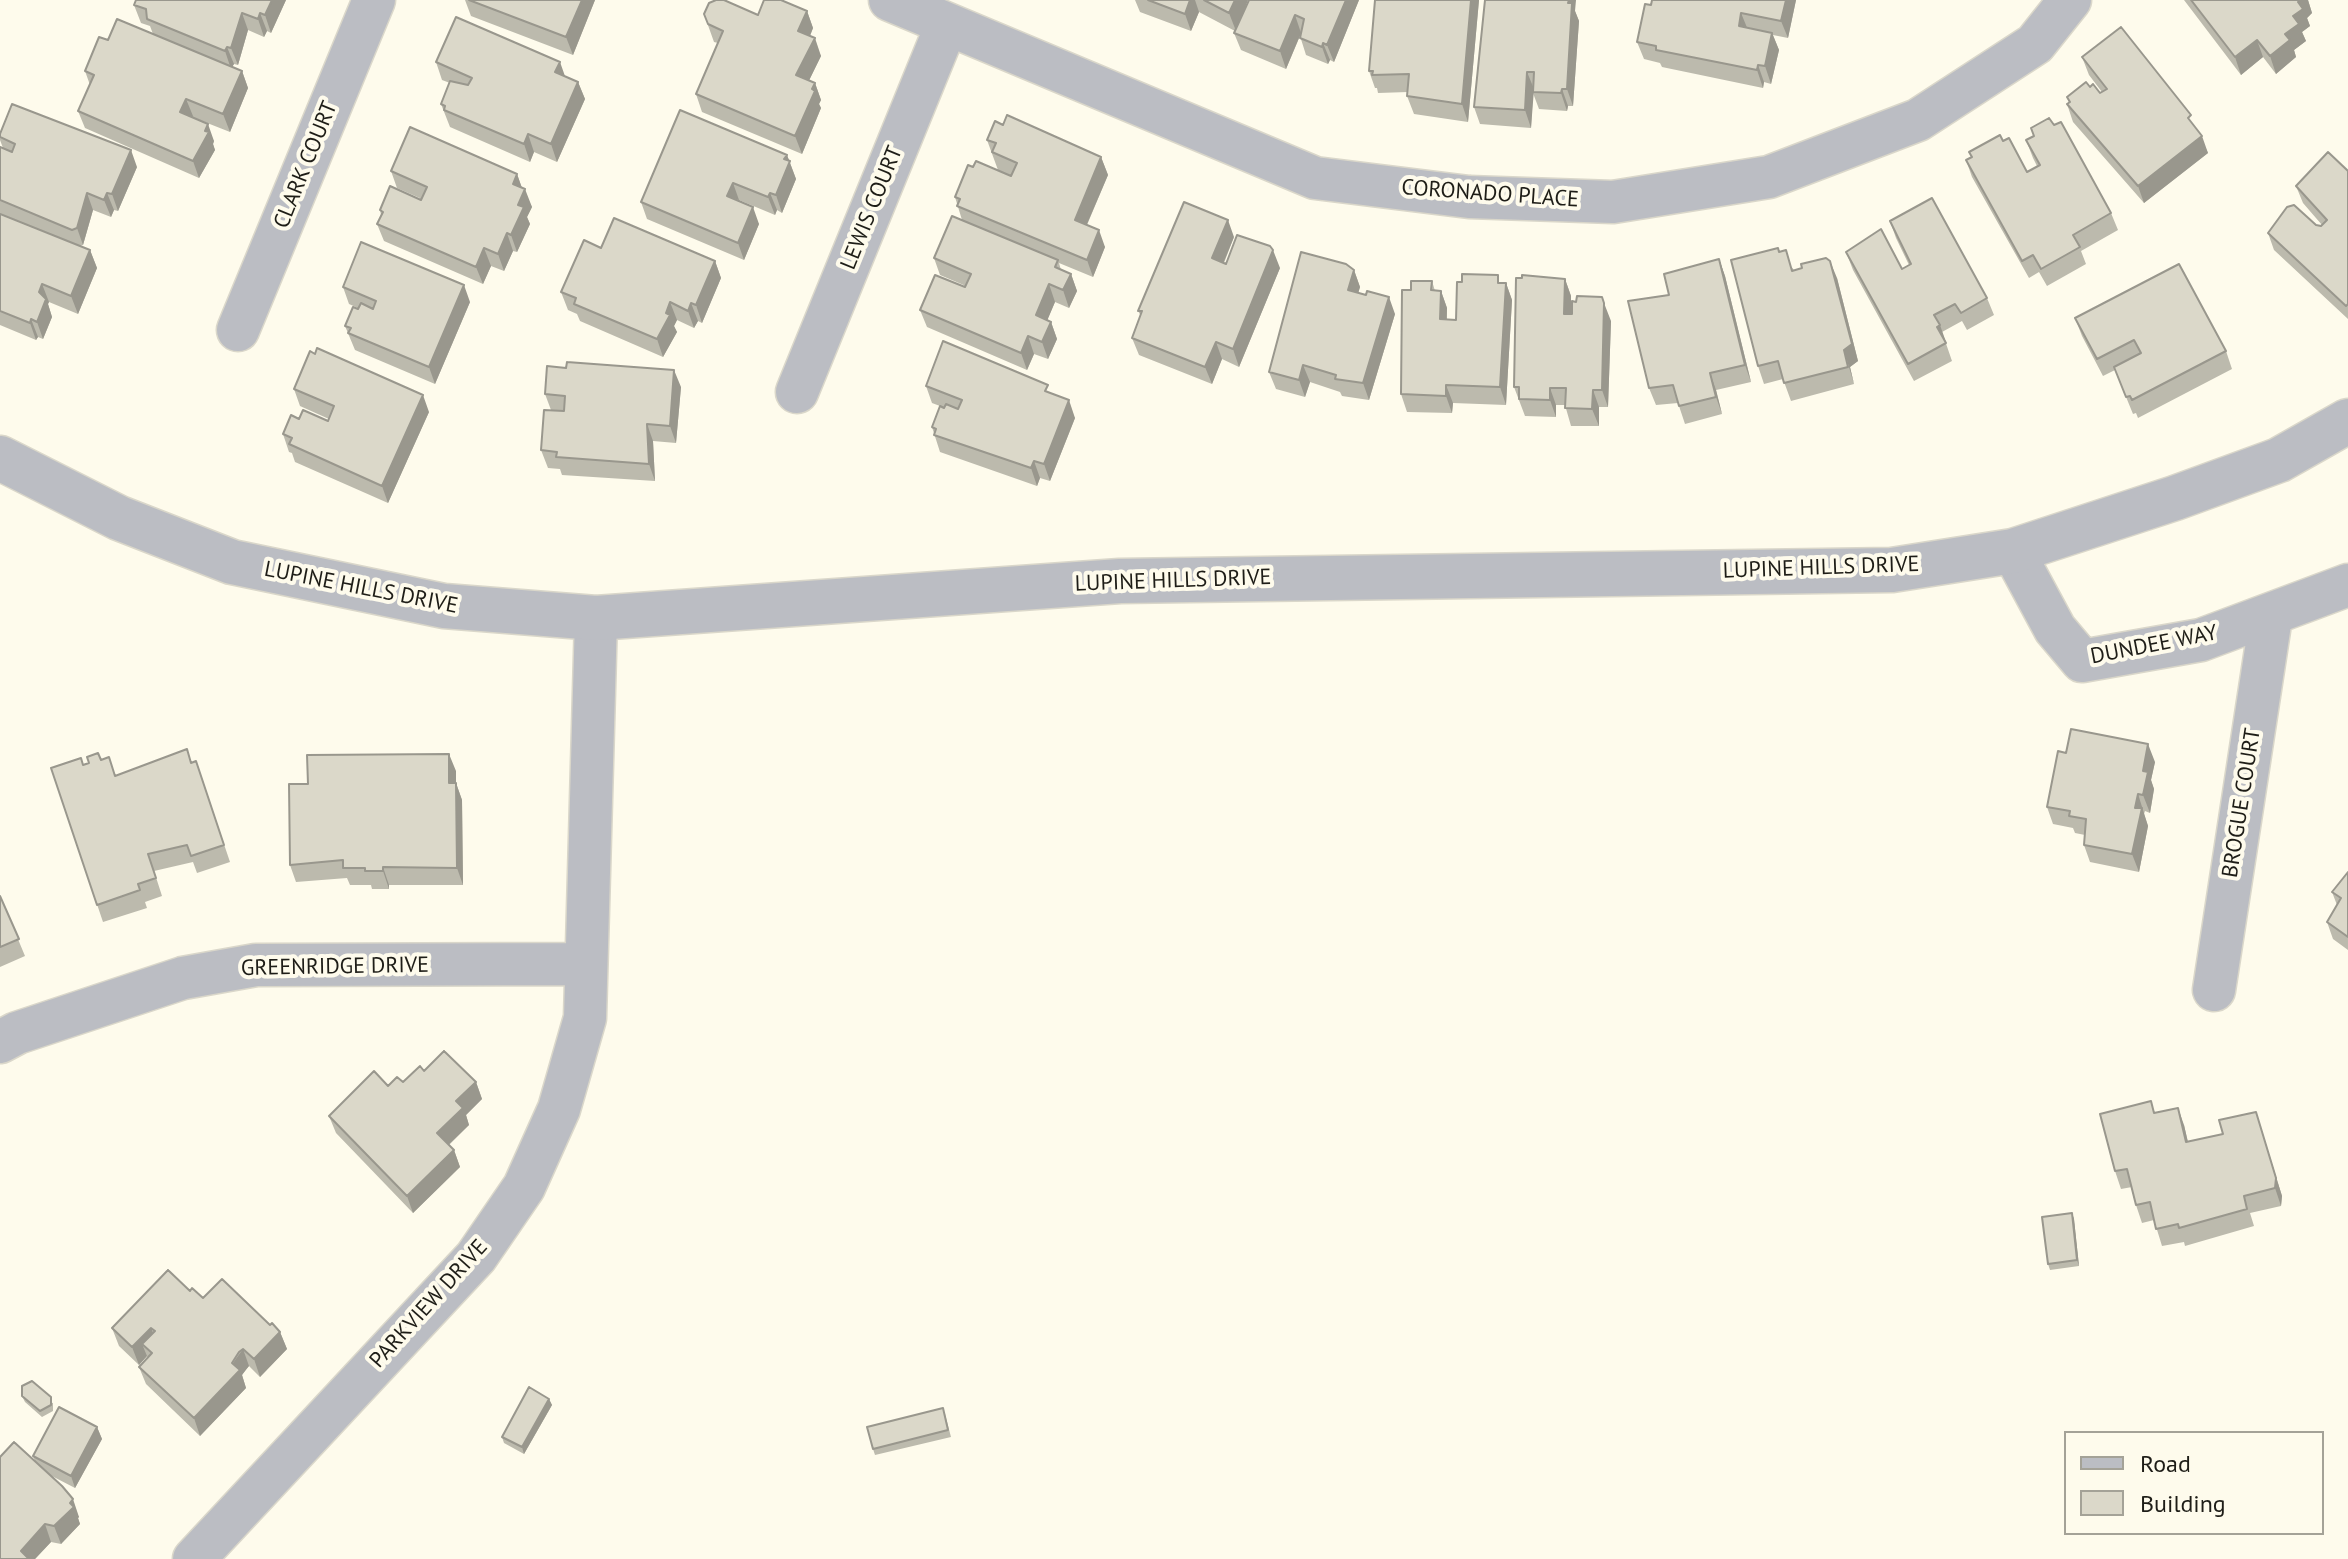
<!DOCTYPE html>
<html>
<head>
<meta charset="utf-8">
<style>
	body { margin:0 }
	#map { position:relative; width:2348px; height:1559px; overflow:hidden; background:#fefbec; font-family:"PT Sans",sans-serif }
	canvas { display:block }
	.legend { position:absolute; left:2064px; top:1431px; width:260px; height:104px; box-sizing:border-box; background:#fefbec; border:2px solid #a4a297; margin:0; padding:10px 14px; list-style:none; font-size:24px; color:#1e1d17 }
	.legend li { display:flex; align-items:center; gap:16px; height:40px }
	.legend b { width:40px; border:2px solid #a4a297 }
</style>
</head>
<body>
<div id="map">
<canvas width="2348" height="1559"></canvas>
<ul class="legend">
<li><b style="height:10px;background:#bbbdc3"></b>Road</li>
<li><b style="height:22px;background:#dbd8c9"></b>Building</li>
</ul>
</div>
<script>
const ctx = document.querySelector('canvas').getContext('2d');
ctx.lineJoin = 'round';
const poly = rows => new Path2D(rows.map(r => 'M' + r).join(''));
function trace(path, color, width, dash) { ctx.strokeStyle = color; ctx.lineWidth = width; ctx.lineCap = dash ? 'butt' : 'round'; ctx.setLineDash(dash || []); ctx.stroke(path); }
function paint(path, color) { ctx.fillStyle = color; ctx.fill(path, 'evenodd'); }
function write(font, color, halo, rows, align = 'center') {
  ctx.font = font + ' "PT Sans",sans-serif'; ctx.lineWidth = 8; ctx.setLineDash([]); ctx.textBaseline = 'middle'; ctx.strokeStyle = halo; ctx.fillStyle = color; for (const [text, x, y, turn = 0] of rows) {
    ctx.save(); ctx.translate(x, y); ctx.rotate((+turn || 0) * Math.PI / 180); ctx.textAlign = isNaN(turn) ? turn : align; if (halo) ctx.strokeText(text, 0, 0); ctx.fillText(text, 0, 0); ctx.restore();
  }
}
const minor = poly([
	[890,0,1315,178,1469,197,1613,202,1769,177,1918,120,2035,44,2070,0],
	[238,330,374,0],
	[797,392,947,24],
	[2013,551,2055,629,2082,661,2201,640,2348,585],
	[2214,990,2271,617],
	[0,1042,17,1033,183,978,256,965,585,964],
	[194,1559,476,1257,524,1187,559,1109,585,1018,596,618]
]);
const tertiary = poly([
	[0,458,119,518,232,562,444,606,596,618,1120,581,1892,570,2013,551,2175,498,2279,460,2348,421]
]);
trace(minor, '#dad7ca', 45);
trace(tertiary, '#dad7ca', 47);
trace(minor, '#bbbdc3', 42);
trace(tertiary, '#bbbdc3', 44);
paint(poly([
	[136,0,286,0,271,33,267,31,264,37,248,30,238,65,234,64,232,67,242,71,248,88,230,132,192,117,214,141,213,144,215,150,199,178,85,128,78,111,90,85,85,71,108,40,153,34,150,26,141,23,134,5],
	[465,0,595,0,573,55,471,16],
	[1135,0,1248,0,1238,24,1359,0,1334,62,1330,60,1328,64,1306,55,1300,36,1286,69,1241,50,1234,33,1235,31,1199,12,1191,31,1140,12],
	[1375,0,1479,0,1468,122,1414,114,1407,96,1408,92,1378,93,1377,88,1375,88,1369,71],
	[1652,0,1796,0,1788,38,1773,35,1779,50,1771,84,1764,82,1763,88,1662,67,1660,63,1644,59,1637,42],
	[2184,0,2308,0,2312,13,2307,18,2310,26,2302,32,2306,41,2294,50,2296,57,2276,74,2263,57,2241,75],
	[807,11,813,28,810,36,821,56,809,80,815,83,821,100,819,104,821,108,802,154,702,112,696,94,718,43,714,42,704,14,758,15],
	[1575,11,1579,21,1573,106,1568,106,1567,111,1539,109,1533,93,1531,128,1480,124,1474,107],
	[2082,57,2196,128,2208,153,2144,203,2073,122,2067,104,2069,103,2067,97,2090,87,2100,93,2102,92,2089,75],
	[436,62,565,76,578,82,585,99,557,162,534,152,530,162,450,127,441,104,450,83,442,80],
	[2031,128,2111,213,2118,230,2081,251,2086,264,2047,286,2039,272,2029,278,1972,177,1966,160,1971,157,1969,152,2027,172,2037,166,2033,158,2026,140,2034,136],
	[0,134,137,167,118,211,114,210,111,217,93,210,83,245,80,246,90,250,97,268,78,314,49,302,48,304,52,317,43,339,38,337,36,340,0,325,0,147,3,148,0,140],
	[987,140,1101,157,1108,175,1087,225,1105,247,1093,277,1059,263,1061,270,1071,274,1077,291,1069,308,1055,302,1047,320,1051,322,1057,339,1048,359,1034,354,1027,370,927,327,920,310,966,286,940,275,934,258,962,220,955,197,973,167,998,170],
	[787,155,796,179,782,213,777,210,775,215,739,200,759,224,744,260,647,219,641,202],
	[391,171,517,174,522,188,532,207,527,217,530,224,517,252,513,251,504,271,491,266,483,284,384,241,377,224,381,215,380,210,422,199,397,188],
	[2348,171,2348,319,2274,250,2268,233,2316,225,2321,226,2322,225,2303,203,2296,186],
	[1890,221,1987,298,1994,315,1967,330,1962,321,1942,332,1952,361,1914,381,1853,270,1846,252,1902,269,1909,265,1896,238],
	[1234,237,1224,263,1280,268,1239,367,1222,359,1212,384,1139,355,1132,338,1141,316,1138,311],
	[601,248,715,261,721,278,702,323,698,321,694,328,677,320,674,326,677,332,663,357,580,321,577,314,568,310,561,292],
	[1779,252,1794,270,1837,278,1858,361,1850,367,1854,384,1791,401,1783,379,1764,384,1758,366],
	[1719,259,1725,276,1751,382,1716,390,1722,414,1685,424,1678,403,1656,405,1649,388,1669,295],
	[1354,270,1360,287,1358,293,1395,314,1369,400,1342,396,1340,392,1310,382,1305,397,1276,389,1269,372],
	[1565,279,1571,296,1571,314,1611,321,1608,407,1599,407,1599,426,1571,426,1565,405,1556,405,1556,417,1525,416,1514,387],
	[1432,281,1435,291,1441,291,1447,308,1447,320,1456,320,1501,283,1506,283,1512,300,1506,405,1453,403,1452,413,1407,412,1401,394,1411,290],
	[343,287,470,302,435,384,355,350,345,326,358,308,349,304],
	[2075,318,2226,351,2232,369,2138,418,2136,413,2133,414,2115,370,2103,376,2082,336],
	[926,386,1050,393,1075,418,1050,481,1040,478,1037,486,940,452,932,427,940,406,932,403],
	[681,387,676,443,653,441,655,481,562,475,560,469,548,468,541,450,551,410,545,394],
	[294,389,429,412,388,503,295,462,292,453,289,452,283,434,299,419,328,421,329,419,300,406],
	[2066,753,2155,762,2151,780,2154,789,2150,813,2145,811,2144,814,2148,826,2139,872,2090,862,2084,845,2085,835,2075,833,2073,828,2053,824,2047,807],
	[101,760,115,776,192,763,202,779,230,862,197,873,193,862,154,871,162,896,145,902,147,908,103,922,51,768,83,765],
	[456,771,456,783,462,800,463,885,389,885,389,889,372,889,371,885,350,885,347,878,296,882,290,865,308,784],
	[2348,872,2348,950,2333,939,2327,922,2337,905,2332,892],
	[0,896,25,956,0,967],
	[424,1071,476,1082,482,1099,466,1115,469,1125,449,1145,454,1150,460,1167,413,1213,336,1133,329,1116,388,1086,403,1082],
	[2256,1112,2282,1196,2281,1206,2250,1213,2254,1226,2185,1246,2184,1242,2162,1246,2154,1220,2142,1223,2136,1205,2132,1187,2121,1189,2115,1171,2155,1113,2184,1125,2188,1142,2223,1134],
	[2072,1213,2074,1219,2079,1266,2050,1270,2048,1264],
	[190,1291,203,1298,270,1325,280,1332,287,1349,260,1377,249,1366,246,1369,242,1375,246,1388,200,1436,146,1384,139,1367,148,1358,147,1356,139,1365,119,1346,112,1328],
	[22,1396,53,1403,53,1411,42,1417,25,1402],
	[549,1399,552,1405,524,1454,504,1443,502,1437],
	[945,1414,951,1437,875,1455,873,1449],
	[97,1427,102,1439,75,1488,48,1474,79,1517,78,1518,80,1524,61,1544,51,1542,35,1559,35,1461,33,1456]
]), '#bcbaad');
paint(poly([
	[272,0,286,0,271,33,265,15],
	[582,0,595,0,573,55,566,37],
	[1190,0,1195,0,1199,12,1191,31,1185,14],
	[1235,0,1248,0,1236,31,1229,13],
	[1346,0,1359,0,1334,62,1327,45],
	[1471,0,1479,0,1468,122,1462,104],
	[1569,0,1576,0,1575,11,1579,21,1573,106,1567,89],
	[1786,0,1796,0,1788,38,1781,21],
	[2301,0,2308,0,2312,13,2307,18,2310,26,2302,32,2306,41,2294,50,2296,57,2276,74,2270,56,2285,34,2298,2],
	[807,11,813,28,805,48,798,31],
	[242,13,248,30,238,65,231,48],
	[260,13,267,31,264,37,258,19],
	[1741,13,1748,30,1739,26],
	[1295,15,1301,33,1286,69,1280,51],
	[1772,33,1779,50,1771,84,1765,66],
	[815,38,821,56,803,93,796,75],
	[2257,40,2263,57,2241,75,2235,57],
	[1323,43,1330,60,1328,64,1322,47],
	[227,47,234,64,231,69,225,51],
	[560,62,566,79,555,72],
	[1758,65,1764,82,1763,88,1757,70],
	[242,71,248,88,230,132,223,114],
	[1527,72,1534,89,1531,128,1525,110],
	[578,82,585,99,557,162,551,144],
	[815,83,821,100,819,104,821,108,802,154,795,136],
	[1562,89,1568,106,1567,111,1561,93],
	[186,99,193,116,186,129,180,112],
	[208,124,214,141,213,144,215,150,199,178,193,161],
	[528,134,534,152,530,162,524,144],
	[2202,136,2208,153,2144,203,2138,186],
	[131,150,137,167,118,211,112,194],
	[787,155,796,179,782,213,776,195,784,159],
	[1101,157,1108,175,1081,238,1075,220],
	[517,174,523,191,513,184],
	[733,183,739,200,727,196],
	[525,189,532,207,527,217,530,224,517,252,511,235,518,205],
	[87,193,93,210,83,245,77,228],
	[107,193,114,210,111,217,104,200],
	[770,193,777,210,775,215,768,197],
	[753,207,759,224,744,260,738,243],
	[1228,220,1234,237,1218,276,1212,258],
	[1099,230,1105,247,1093,277,1087,260],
	[507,233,513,251,504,271,498,254],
	[484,248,491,266,483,284,476,267],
	[90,250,97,268,78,314,71,296],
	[1273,250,1280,268,1239,367,1233,349],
	[1719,259,1725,276,1751,382,1745,365],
	[715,261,721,278,702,323,696,305],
	[1830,261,1837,278,1858,361,1850,367,1854,384,1844,350],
	[1354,270,1360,287,1354,307,1348,290],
	[1071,274,1077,291,1069,308,1063,290],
	[1565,279,1571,296,1571,331,1564,314],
	[1506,283,1512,300,1506,405,1500,387],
	[42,284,49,302,48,304,52,317,43,339,37,322,39,292],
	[1049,284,1055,302,1042,333,1036,315],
	[464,285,470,302,435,384,429,367],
	[1441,291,1447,308,1446,337,1440,319],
	[1389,297,1395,314,1369,400,1363,383],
	[670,302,677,320,674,326,677,332,663,357,657,339],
	[691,303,698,321,694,328,688,311],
	[1604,303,1611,321,1608,407,1602,390],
	[31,319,38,337,36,340,30,323],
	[1051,322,1057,339,1048,359,1042,342],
	[1940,325,1946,342,1937,327],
	[1028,336,1034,354,1027,370,1021,353],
	[1216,342,1222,359,1212,384,1205,367],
	[1303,365,1310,382,1305,397,1299,380],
	[674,370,681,387,676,443,670,426],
	[1710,373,1716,390,1722,414,1716,397],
	[1446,385,1453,403,1452,413,1446,396],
	[1550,388,1556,405,1556,417,1550,400],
	[1593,390,1599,407,1599,426,1592,409],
	[423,395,429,412,388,503,382,486],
	[1069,400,1075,418,1050,481,1044,464],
	[647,424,653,441,655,481,649,464],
	[1034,461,1040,478,1037,486,1031,468],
	[2148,744,2155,762,2151,780,2154,789,2150,813,2143,795,2143,771],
	[449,754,456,771,456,783,462,800,463,885,457,868,449,783],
	[2138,794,2148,826,2139,872,2132,854,2135,808],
	[383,867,389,885,389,889,383,871],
	[476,1082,482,1099,466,1115,469,1125,443,1150,437,1133,456,1101],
	[2178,1108,2184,1125,2192,1160,2186,1142],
	[2256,1112,2282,1196,2281,1206,2275,1188],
	[454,1150,460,1167,413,1213,407,1196],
	[2072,1213,2074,1219,2079,1266,2077,1260],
	[151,1328,158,1345,142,1344,147,1356,139,1365,132,1347],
	[280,1332,287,1349,260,1377,254,1359],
	[243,1349,249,1366,242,1375,246,1388,200,1436,194,1418],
	[549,1399,552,1405,524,1454,522,1447],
	[97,1427,102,1439,75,1488,71,1476],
	[73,1499,79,1517,78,1518,80,1524,61,1544,54,1526],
	[45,1524,51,1542,35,1559,24,1559,21,1551]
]), '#99978d');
const building = poly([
	[136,0,272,0,265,15,260,13,258,19,242,13,231,48,227,47,225,51,147,19,146,9,134,5,136,0],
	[469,0,582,0,566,37,469,0],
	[716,0,724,0,758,15,764,0,781,0,807,11,798,31,815,38,796,75,815,83,812,89,815,91,795,136,696,94,723,31,708,24,704,14,709,3,716,0],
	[1148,0,1190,0,1185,14,1148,0],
	[1204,0,1235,0,1229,13,1204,0],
	[1249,0,1346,0,1327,45,1323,43,1322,47,1300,38,1304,19,1295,15,1280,51,1234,33,1249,0],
	[1375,0,1471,0,1462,104,1407,96,1409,74,1372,75,1373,71,1369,71,1375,0],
	[1485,0,1569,0,1568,3,1572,3,1567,89,1562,89,1561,93,1533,92,1534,72,1527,72,1525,110,1474,107,1485,0],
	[1652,0,1786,0,1781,21,1741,13,1739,26,1772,33,1765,66,1758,65,1757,70,1656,50,1656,46,1637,42,1645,4,1651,5,1652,0],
	[2191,0,2301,0,2298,2,2303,9,2293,16,2299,24,2285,34,2290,40,2270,56,2257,40,2235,57,2191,0],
	[456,17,560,62,555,72,578,82,551,144,528,134,524,144,444,110,445,106,441,104,450,81,468,85,472,78,436,62,456,17],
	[117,19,242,71,223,114,186,99,180,112,208,124,205,131,209,132,193,161,78,111,94,75,85,71,99,37,108,40,117,19],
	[2121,27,2191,115,2188,118,2202,136,2138,186,2067,104,2070,102,2067,97,2086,82,2090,87,2093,84,2100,93,2107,89,2082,57,2121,27],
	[12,104,131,150,112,194,107,193,104,200,87,193,77,228,72,230,0,200,0,147,12,152,15,144,0,137,0,134,12,104],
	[680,110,787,155,784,159,790,161,776,195,770,193,768,197,733,183,727,196,753,207,738,243,641,202,680,110],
	[1007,115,1101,157,1075,220,1099,230,1087,260,957,206,960,199,955,197,968,165,973,167,976,161,1011,176,1017,163,992,152,996,143,987,140,995,121,1003,125,1007,115],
	[2049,118,2054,125,2061,122,2111,213,2073,235,2080,247,2041,269,2033,255,2022,261,1966,160,1972,157,1969,152,2000,135,2003,141,2009,138,2027,172,2040,165,2026,140,2034,136,2031,128,2049,118],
	[410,127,517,174,513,184,525,189,518,205,524,207,511,235,507,233,498,254,484,248,476,267,377,224,383,212,380,210,390,186,421,200,427,187,391,171,410,127],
	[2328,152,2348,171,2348,304,2346,306,2268,233,2287,207,2294,205,2316,225,2321,226,2327,220,2296,186,2328,152],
	[1932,198,1987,298,1961,313,1955,304,1934,315,1940,325,1937,327,1946,343,1908,364,1846,252,1881,229,1902,269,1911,264,1890,221,1932,198],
	[1184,202,1228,220,1212,258,1226,264,1237,235,1270,246,1273,250,1233,349,1216,342,1205,367,1132,338,1142,311,1138,311,1184,202],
	[0,214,90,250,71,296,42,284,39,292,46,299,37,322,31,319,30,323,0,311,0,214],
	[952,216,1058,260,1055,267,1071,274,1063,290,1049,284,1036,315,1051,322,1042,342,1028,336,1021,353,920,310,935,275,965,287,971,274,934,258,952,216],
	[614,218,715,261,696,305,691,303,688,311,670,302,666,313,670,315,657,339,574,304,576,298,561,292,584,240,601,248,614,218],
	[361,242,464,285,429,367,348,333,351,328,345,326,353,307,358,309,361,303,373,309,376,301,343,287,361,242],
	[1778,248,1779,252,1786,250,1792,271,1802,268,1801,264,1826,258,1830,261,1852,344,1844,350,1848,367,1784,383,1778,361,1758,366,1731,260,1778,248],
	[1301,252,1346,264,1354,270,1348,290,1366,295,1367,291,1389,297,1363,383,1335,379,1336,375,1303,365,1299,380,1269,372,1301,252],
	[1719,259,1745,365,1710,373,1716,397,1679,406,1673,385,1649,388,1628,301,1669,295,1664,274,1719,259],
	[2179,264,2226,351,2132,400,2130,396,2126,397,2114,367,2141,353,2134,340,2097,359,2075,318,2179,264],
	[1462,274,1498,275,1498,283,1506,283,1500,387,1446,385,1446,396,1401,394,1402,290,1411,290,1411,281,1432,281,1431,290,1441,291,1440,319,1456,320,1457,282,1462,282,1462,274],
	[1522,275,1565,279,1564,314,1572,314,1572,301,1576,302,1577,296,1602,297,1604,303,1602,390,1593,390,1592,409,1565,408,1566,388,1550,388,1550,400,1519,399,1519,387,1514,387,1516,278,1522,278,1522,275],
	[943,341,1048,385,1045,391,1069,400,1044,464,1034,461,1031,468,934,435,936,429,932,427,940,406,944,408,946,404,958,409,962,400,926,386,943,341],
	[317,348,423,395,382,486,289,444,292,438,283,434,291,415,299,419,303,410,328,421,334,406,294,389,310,351,315,354,317,348],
	[567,362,674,370,670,426,647,424,649,464,556,457,557,452,541,450,544,410,564,411,565,396,545,394,547,366,566,368,567,362],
	[2071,729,2148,744,2143,771,2148,772,2143,795,2138,794,2135,808,2142,808,2132,854,2084,845,2086,819,2069,816,2070,811,2047,807,2058,751,2066,753,2071,729],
	[187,749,191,763,196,761,224,845,191,856,187,845,148,854,156,878,138,884,140,890,97,905,51,768,81,758,83,765,89,763,87,757,98,753,101,760,109,757,115,776,187,749],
	[449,754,449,783,456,783,457,868,383,867,383,871,365,871,365,868,343,868,343,860,290,865,289,784,308,784,307,755,449,754],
	[2348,872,2348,937,2327,922,2341,898,2332,892,2348,872],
	[0,896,19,939,0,947,0,896],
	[444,1051,476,1082,456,1101,463,1108,437,1133,454,1150,407,1196,329,1116,374,1071,388,1086,397,1077,403,1082,420,1066,424,1071,444,1051],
	[2151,1101,2154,1113,2178,1108,2186,1142,2223,1134,2219,1120,2256,1112,2276,1178,2275,1188,2244,1196,2247,1209,2179,1228,2178,1224,2156,1229,2150,1202,2136,1205,2127,1169,2115,1171,2100,1114,2151,1101],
	[2072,1213,2077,1260,2048,1264,2042,1217,2072,1213],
	[168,1270,190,1291,192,1288,203,1298,222,1279,270,1325,272,1323,280,1332,254,1359,243,1349,239,1352,232,1363,240,1370,194,1418,139,1367,152,1353,142,1344,155,1331,151,1328,132,1347,112,1328,168,1270],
	[32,1381,51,1397,51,1405,40,1411,22,1396,22,1386,32,1381],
	[529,1387,549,1399,522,1447,502,1437,529,1387],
	[59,1407,97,1427,71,1476,33,1456,59,1407],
	[943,1408,948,1430,873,1449,867,1427,943,1408],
	[14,1442,62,1486,73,1499,70,1503,74,1507,54,1526,45,1524,21,1551,29,1559,0,1559,0,1457,14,1442]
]);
paint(building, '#dbd8c9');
trace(building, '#99978d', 2);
write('22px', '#1e1d17', '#fefbec', [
	["CLARK COURT",306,165,-68],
	["CORONADO PLACE",1490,194,4],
	["LEWIS COURT",872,208,-68],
	["LUPINE HILLS DRIVE",1821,568,-2],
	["LUPINE HILLS DRIVE",1173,581,-2],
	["LUPINE HILLS DRIVE",361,588,11],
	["DUNDEE WAY",2154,645,-11],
	["BROGUE COURT",2242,803,-81],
	["GREENRIDGE DRIVE",335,967,-1],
	["PARKVIEW DRIVE",429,1304,-48]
]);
</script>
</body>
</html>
